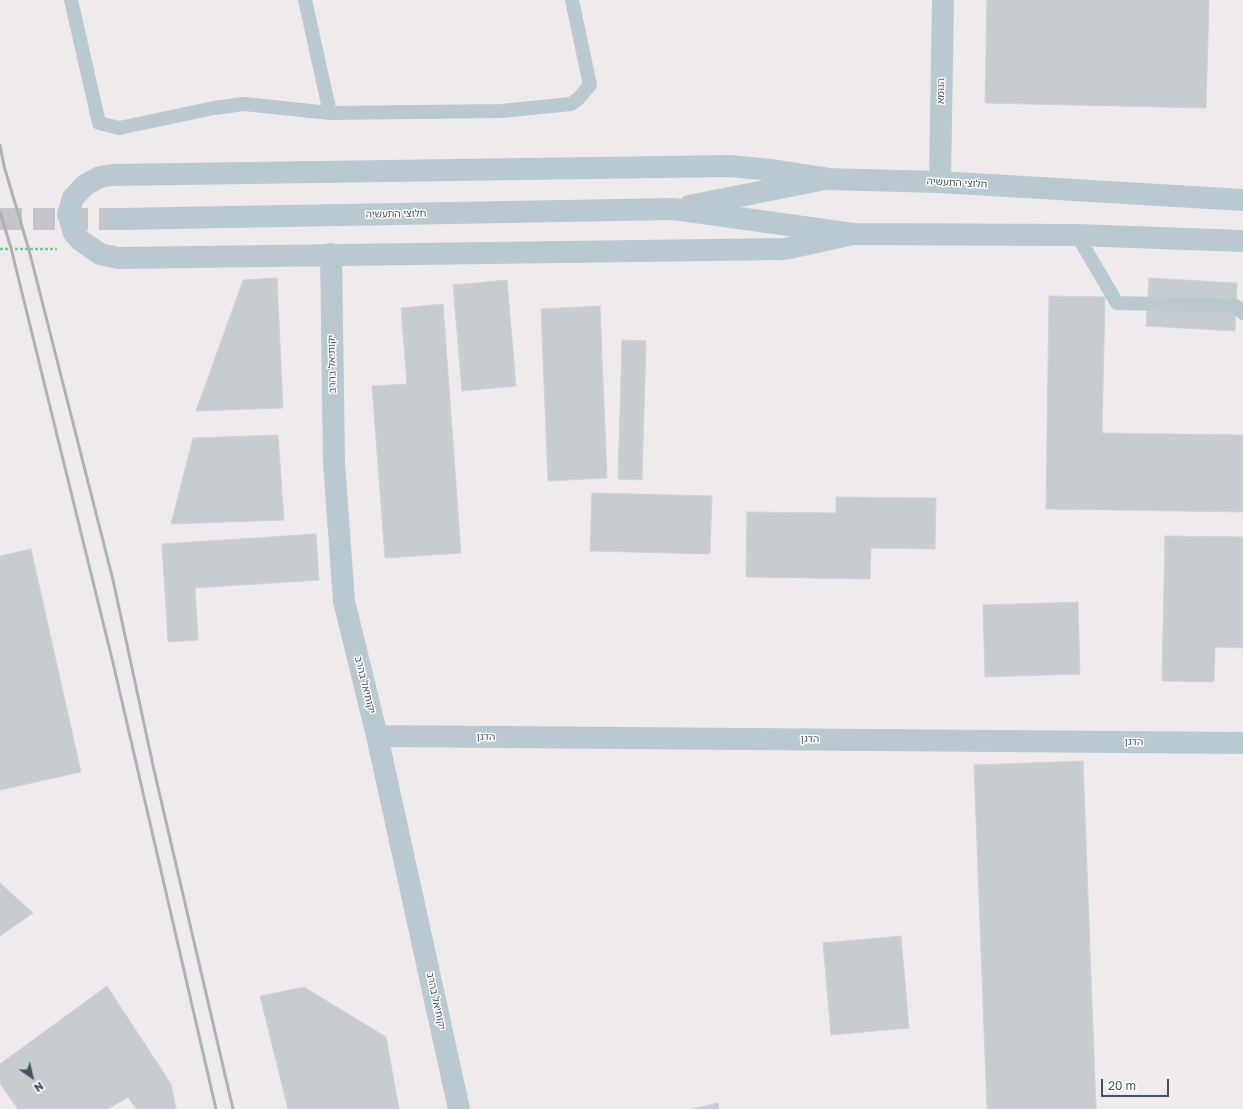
<!DOCTYPE html>
<html>
<head>
<meta charset="utf-8">
<style>
	body { margin:0 }
	#map { position:relative; width:1243px; height:1109px; overflow:hidden; background:#efebec; font-family:"Golos Text",sans-serif }
	canvas { display:block }
	.north { position:absolute; left:12px; top:1057px; width:40px; height:40px; -webkit-text-stroke:3px #fff; paint-order:stroke; rotate:146deg; font-size:11px; font-weight:700; line-height:16px; text-align:center; color:#42535b }
	.north::after { content:''; display:block; margin:auto; width:14px; height:18px; background:#42535b; clip-path:polygon(50% 0,100% 100%,50% 72%,0 100%) }
	.scale { position:absolute; left:1101px; top:1079px; width:68px; height:18px; box-sizing:border-box; border:2px solid #42535b; border-top:0; padding-left:5px; font-size:12px; line-height:14px; white-space:nowrap; color:#42535b; -webkit-text-stroke:3px #fff; paint-order:stroke }
</style>
</head>
<body>
<div id="map">
<canvas width="1243" height="1109"></canvas>
<div class="north">N</div>
<div class="scale">20 m</div>
</div>
<script>
const ctx = document.querySelector('canvas').getContext('2d');
ctx.lineJoin = 'round';
function paint(path, color) { ctx.fillStyle = color; ctx.fill(path, 'evenodd'); }
const poly = rows => new Path2D(rows.map(r => 'M' + r).join(''));
function trace(path, color, width, dash) { ctx.strokeStyle = color; ctx.lineWidth = width; ctx.lineCap = dash ? 'butt' : 'round'; ctx.setLineDash(dash || []); ctx.stroke(path); }
function write(font, color, halo, rows, align = 'center') {
  ctx.font = font + ' "Golos Text","Noto Sans Hebrew",sans-serif'; ctx.lineWidth = 3; ctx.setLineDash([]); ctx.textBaseline = 'middle'; ctx.strokeStyle = halo; ctx.fillStyle = color; for (const [text, x, y, turn = 0] of rows) {
    ctx.save(); ctx.translate(x, y); ctx.rotate((+turn || 0) * Math.PI / 180); ctx.textAlign = isNaN(turn) ? turn : align; if (halo) ctx.strokeText(text, 0, 0); ctx.fillText(text, 0, 0); ctx.restore();
  }
}
const building = poly([
	[987,0,1209,0,1206,108,985,103,987,0],
	[277,278,283,408,196,411,243,280,277,278],
	[1149,278,1237,283,1235,331,1146,326,1149,278],
	[507,280,516,386,462,391,453,285,507,280],
	[1049,296,1105,297,1102,433,1243,435,1243,512,1046,509,1049,296],
	[443,304,461,553,385,558,372,386,407,384,401,308,443,304],
	[600,306,607,478,548,481,541,309,600,306],
	[622,340,646,341,642,480,618,479,622,340],
	[278,435,284,520,171,524,193,438,278,435],
	[592,493,712,496,710,554,590,551,592,493],
	[836,497,936,498,935,549,871,548,870,579,746,577,747,512,836,513,836,497],
	[316,534,319,580,195,588,198,640,168,642,162,544,316,534],
	[1165,536,1243,537,1243,648,1215,647,1214,682,1162,681,1165,536],
	[31,549,81,772,0,790,0,556,31,549],
	[1078,602,1080,674,985,677,983,605,1078,602],
	[1083,761,1096,1109,987,1109,974,765,1083,761],
	[0,883,33,913,0,936,0,883],
	[901,936,909,1028,831,1035,823,943,901,936],
	[107,986,171,1084,176,1109,136,1109,128,1097,108,1109,18,1109,0,1084,0,1064,107,986],
	[304,987,386,1037,399,1109,288,1109,260,996,304,987],
	[718,1103,719,1109,691,1109,718,1103]
]);
paint(building, '#c7ccd1');
trace(building, '#cfd3d8', 1);
trace(poly([
	[0,219,118,219]
]), '#c4c5c8', 22, [22, 11]);
trace(poly([
	[0,249,57,249]
]), '#69d390', 2.5, [3, 2]);
trace(poly([
	[71,0,99,123,119,128,214,108,244,104,330,113,501,111,571,104,578,99,590,85,572,0],
	[305,0,330,113],
	[1077,235,1117,303,1236,306,1243,313]
]), '#bac9d0', 14);
trace(poly([
	[824,178,772,170,730,166,111,175,100,177,85,185,73,198,68,214,74,233,80,240,100,254,119,258,785,249,853,234],
	[940,182,943,0],
	[331,254,334,463,344,601,377,736,459,1109],
	[377,736,1243,743]
]), '#bac9d0', 22);
trace(poly([
	[689,206,825,179,940,182,1243,200],
	[118,219,674,209,853,234,1077,235,1243,241]
]), '#bac9d0', 22);
trace(poly([
	[0,145,4,166,29,250,113,580,154,770,233,1109],
	[0,212,11,248,114,667,216,1109]
]), '#adb2b7', 3);
write('10px', '#42535b', '#fff', [
	["הגומא",941,91,-89],
	["חלוצי התעשיה",957,183,3],
	["חלוצי התעשיה",396,214,-1],
	["יקותיאל בהרב",332,364,-91],
	["יקותיאל בהרב",365,685,76],
	["הדגן",486,737,1],
	["הדגן",810,739,1],
	["הדגן",1134,742,1],
	["יקותיאל בהרב",436,1001,78]
]);
</script>
</body>
</html>
